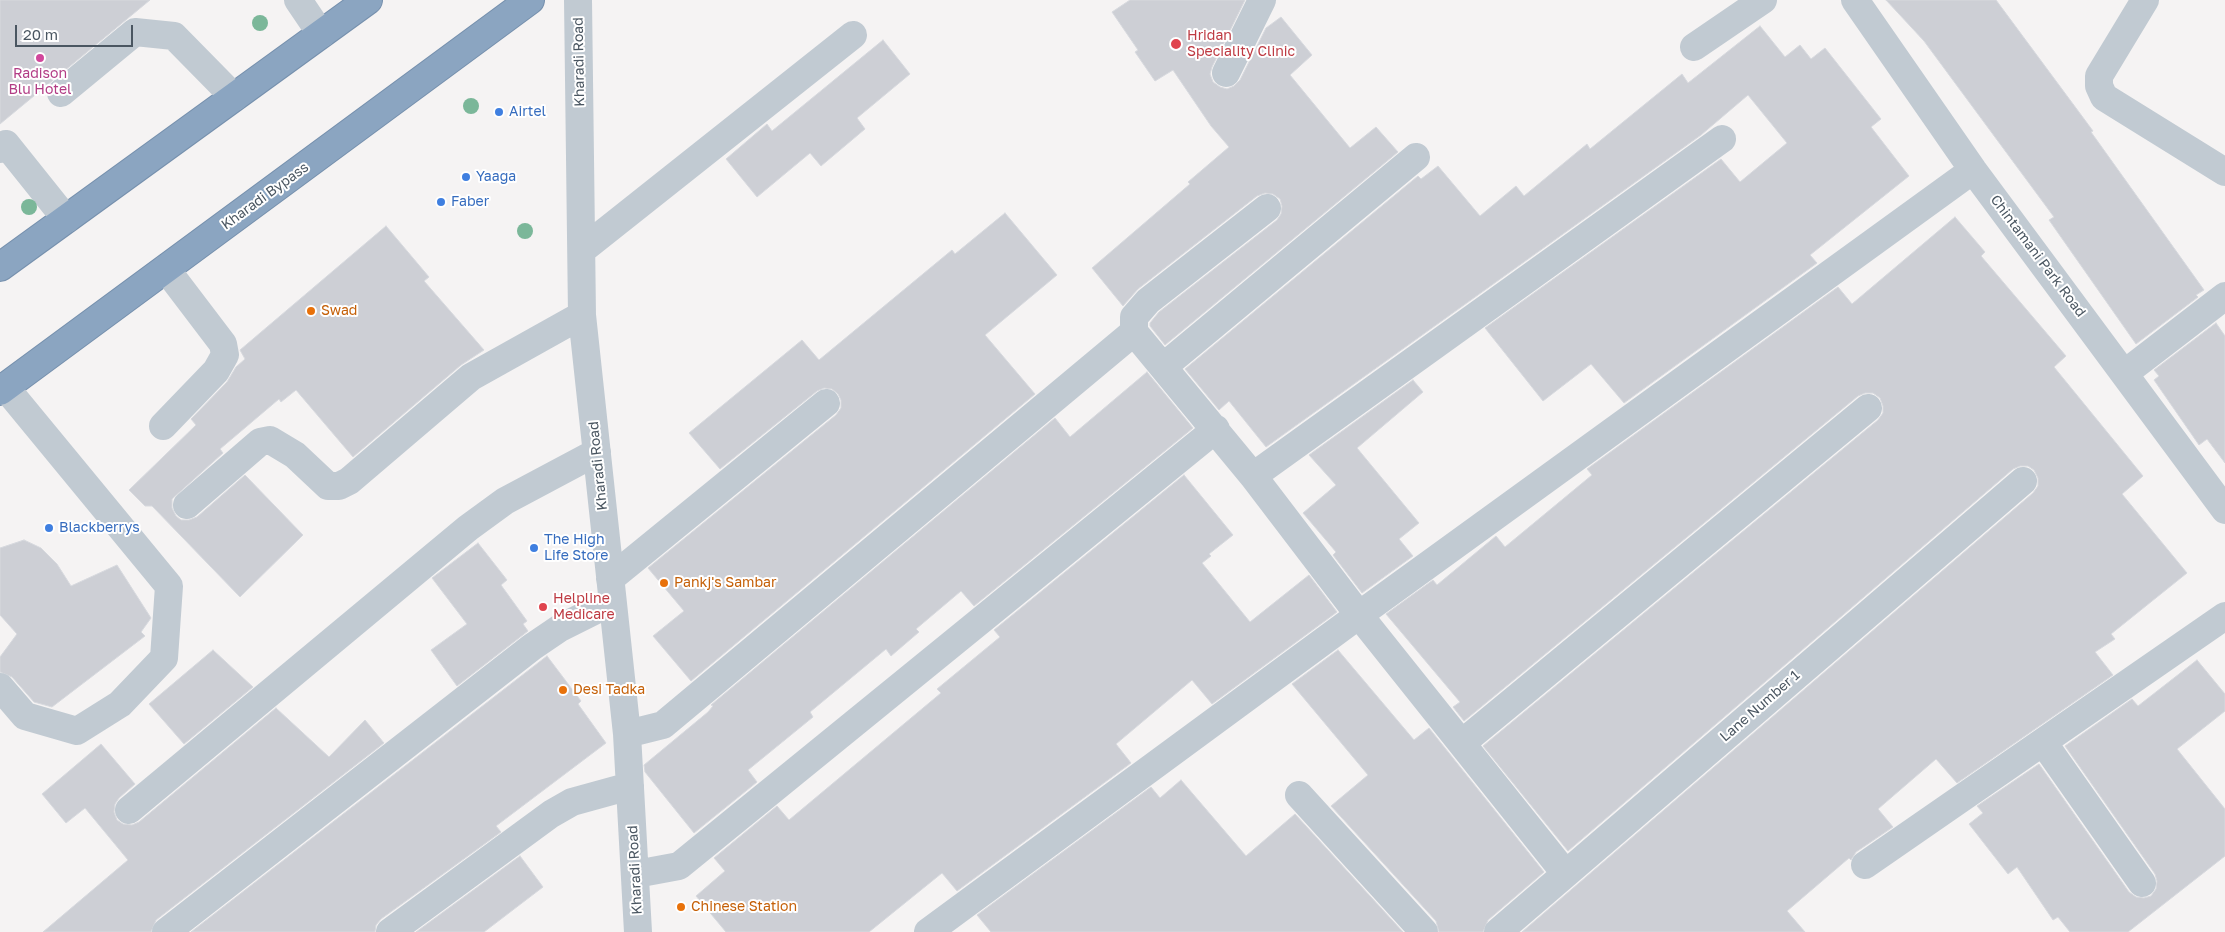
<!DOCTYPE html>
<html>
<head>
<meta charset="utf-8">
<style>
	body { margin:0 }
	#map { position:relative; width:2225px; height:932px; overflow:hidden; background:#f5f3f3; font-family:"Golos Text",sans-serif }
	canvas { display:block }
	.scale { position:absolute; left:15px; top:25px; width:118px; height:22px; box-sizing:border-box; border:2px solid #4a5661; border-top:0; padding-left:6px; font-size:15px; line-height:18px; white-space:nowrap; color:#4a5661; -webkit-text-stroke:4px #fff; paint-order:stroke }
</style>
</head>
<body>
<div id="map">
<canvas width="2225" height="932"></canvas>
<div class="scale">20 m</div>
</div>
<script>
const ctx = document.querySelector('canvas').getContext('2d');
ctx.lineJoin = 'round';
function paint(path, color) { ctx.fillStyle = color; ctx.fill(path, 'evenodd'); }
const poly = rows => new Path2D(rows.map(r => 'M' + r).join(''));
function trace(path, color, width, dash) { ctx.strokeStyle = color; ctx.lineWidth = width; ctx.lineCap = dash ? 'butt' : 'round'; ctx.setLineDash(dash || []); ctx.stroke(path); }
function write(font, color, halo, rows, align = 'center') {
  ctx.font = font + ' "Golos Text",sans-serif'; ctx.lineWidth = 4; ctx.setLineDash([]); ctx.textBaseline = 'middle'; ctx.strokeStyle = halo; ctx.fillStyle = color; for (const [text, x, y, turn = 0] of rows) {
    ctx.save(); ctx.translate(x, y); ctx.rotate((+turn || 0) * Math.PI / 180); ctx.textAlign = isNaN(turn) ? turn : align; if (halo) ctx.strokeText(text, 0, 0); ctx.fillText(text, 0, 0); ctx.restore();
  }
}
const building = poly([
	[0,0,150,0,0,124,0,0],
	[1130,0,1245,0,1212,67,1210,74,1213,82,1220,87,1227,89,1234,86,1240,80,1266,28,1281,17,1312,55,1290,75,1350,148,1376,127,1398,152,1165,345,1150,326,1150,323,1159,312,1277,220,1281,214,1282,206,1280,199,1273,194,1265,193,1257,196,1138,289,1123,306,1092,268,1190,184,1188,182,1229,147,1211,126,1173,70,1155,81,1135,52,1138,50,1112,12,1130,0],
	[1886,0,1996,0,2093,131,2091,132,2204,290,2196,295,2198,297,2136,344,2049,220,2054,217,1924,41,1886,0],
	[1760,26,1785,57,1800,45,1811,59,1825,48,1881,119,1871,127,1909,176,1810,255,1817,263,1624,403,1591,364,1543,401,1485,328,1721,159,1740,182,1787,143,1748,95,1701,135,1266,447,1229,401,1219,410,1185,369,1418,176,1421,179,1438,166,1480,216,1516,186,1524,196,1587,144,1590,149,1682,74,1688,83,1760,26],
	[883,40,910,74,857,118,865,129,821,166,810,153,757,197,726,159,767,124,772,131,883,40],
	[1005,213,1057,275,985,335,1035,394,691,681,653,636,684,611,648,568,836,415,841,408,841,400,838,394,832,389,824,388,817,391,720,469,689,433,802,340,819,360,952,250,955,254,1005,213],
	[1955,217,1985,252,1981,256,2066,356,2054,367,2143,476,2122,494,2187,573,2111,634,2115,639,2095,652,2113,675,1957,783,1936,759,1878,809,1893,827,1856,852,1851,860,1849,858,1787,911,1805,932,1522,932,2033,493,2038,486,2038,478,2034,470,2028,466,2020,466,2013,469,1568,851,1483,746,1878,420,1883,413,1883,406,1880,398,1873,393,1865,393,1858,396,1464,721,1453,707,1460,702,1386,614,1433,580,1437,585,1496,536,1505,547,1592,475,1587,469,1838,287,1852,304,1955,217],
	[386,226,429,277,424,281,484,350,461,365,353,457,296,390,281,402,279,399,220,449,223,453,172,499,172,508,176,516,181,520,189,520,197,517,245,475,303,535,240,597,152,506,145,506,129,490,196,425,191,419,227,382,236,367,245,359,240,350,386,226],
	[2216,323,2225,336,2225,463,2207,439,2199,445,2154,380,2159,376,2154,370,2216,323],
	[1147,372,1193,428,974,606,961,591,916,629,919,632,891,656,886,649,810,712,813,717,748,770,757,782,694,833,645,772,644,765,708,712,713,706,711,705,1055,418,1070,437,1147,372],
	[1413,380,1423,392,1357,448,1419,523,1399,539,1413,556,1362,593,1333,555,1336,552,1303,513,1336,485,1309,455,1413,380],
	[1184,475,1233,535,1209,554,1211,556,1202,563,1250,622,1309,575,1337,612,1212,704,1192,680,1116,744,1131,763,957,891,942,873,869,932,726,932,696,896,725,871,714,858,777,806,789,820,941,693,937,689,1000,637,994,630,1184,475],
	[24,540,41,548,57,564,71,586,117,565,151,618,141,632,145,636,52,707,34,702,12,677,0,672,0,657,17,634,0,615,0,548,24,540],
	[478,543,507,580,501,585,527,621,523,624,528,631,457,686,431,650,467,624,432,578,478,543],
	[213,650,253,687,184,744,149,704,213,650],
	[1338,650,1414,740,1429,728,1544,872,1488,920,1483,932,1439,932,1436,921,1331,806,1368,775,1292,684,1338,650],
	[547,656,581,701,578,704,606,743,496,826,501,832,381,919,376,925,375,932,191,932,547,656],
	[2197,660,2225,694,2225,711,2177,749,2225,809,2225,856,2128,932,2070,932,2058,917,2053,920,2017,867,2008,874,1969,824,1983,813,1977,806,2039,764,2129,892,2136,897,2144,898,2151,896,2156,889,2157,881,2155,874,2065,746,2132,699,2138,706,2197,660],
	[276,708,329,757,365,720,384,743,156,920,151,932,43,932,128,860,85,808,66,823,42,794,101,744,135,784,119,798,115,804,114,812,117,820,123,824,132,825,139,822,276,708],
	[1181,780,1246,856,1295,814,1403,932,991,932,977,915,1151,787,1160,798,1181,780],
	[520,856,543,887,484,932,416,932,520,856]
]);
paint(building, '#cdcfd5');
trace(building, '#d7d9de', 1);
const highway = poly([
	[0,267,368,0],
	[0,391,530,0]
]);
trace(highway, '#7690ad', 30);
trace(poly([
	[298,0,321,34],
	[578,0,582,315,627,734,638,932],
	[1855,0,1973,170,2225,510],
	[2145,0,2099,76,2099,86,2104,97,2225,172],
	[1694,47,1763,0],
	[1226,73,1262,0],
	[61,93,135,32,174,36,234,97],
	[0,149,6,144,66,219],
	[1267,208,1148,301,1134,317,1134,332,1253,476,1359,615,1565,873],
	[582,250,853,35],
	[1163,367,1416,157],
	[2125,373,2225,296],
	[163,426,216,371,225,355,223,344,166,269],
	[1253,476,1722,139],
	[187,505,260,442,270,440,295,455,328,486,339,486,349,481,471,377,582,315],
	[610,579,826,403],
	[0,687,25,716,77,731,120,704,164,658,169,586,5,387],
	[627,734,663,725,1134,332],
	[2043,742,2142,883],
	[1462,743,1868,408],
	[1299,795,1424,932],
	[129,810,468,528,505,501,597,452],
	[1865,865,2225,616],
	[636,874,679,866,1216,429],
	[166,932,532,647,560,628,612,602],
	[390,932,551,814,572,802,630,786],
	[928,932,1359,615,1973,170],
	[1498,932,2023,481]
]), '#c1cad2', 28);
trace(highway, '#8ba5c1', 28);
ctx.fillStyle = '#7bb799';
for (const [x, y] of [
	[260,23],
	[471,106],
	[29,207],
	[525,231]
]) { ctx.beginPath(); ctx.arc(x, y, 8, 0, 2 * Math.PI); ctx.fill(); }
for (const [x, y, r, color] of [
	[1176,44,6,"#e0444e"],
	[40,58,5,"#d1479c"],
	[499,112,5,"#3f7fe0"],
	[466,177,5,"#3f7fe0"],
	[441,202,5,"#3f7fe0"],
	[311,311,5,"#e8710a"],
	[49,528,5,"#3f7fe0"],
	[534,548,5,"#3f7fe0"],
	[664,583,5,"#e8710a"],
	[543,607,5,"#e0444e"],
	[563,690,5,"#e8710a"],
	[681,907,5,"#e8710a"]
]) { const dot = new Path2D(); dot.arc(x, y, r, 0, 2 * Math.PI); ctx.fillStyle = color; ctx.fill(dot); trace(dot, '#fff', 2); }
write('14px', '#be3a42', '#fff', [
	["Hridan",1187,36],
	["Speciality Clinic",1187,52],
	["Helpline",553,599],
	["Medicare",553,615]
], 'left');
write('14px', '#4a5661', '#fff', [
	["Kharadi Road",579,62,-91],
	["Kharadi Bypass",265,196,-36],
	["Chintamani Park Road",2038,256,53],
	["Kharadi Road",598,466,-96],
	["Lane Number 1",1760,706,-41],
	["Kharadi Road",635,870,-93]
]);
write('14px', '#b23c85', '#fff', [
	["Radison",40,74],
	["Blu Hotel",40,90]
]);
write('14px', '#366cbe', '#fff', [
	["Airtel",509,112],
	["Yaaga",476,177],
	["Faber",451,202],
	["Blackberrys",59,528],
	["The High",544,540],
	["Life Store",544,556]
], 'left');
write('14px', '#c56008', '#fff', [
	["Swad",321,311],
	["Pankj's Sambar",674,583],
	["Desi Tadka",573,690],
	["Chinese Station",691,907]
], 'left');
</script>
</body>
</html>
